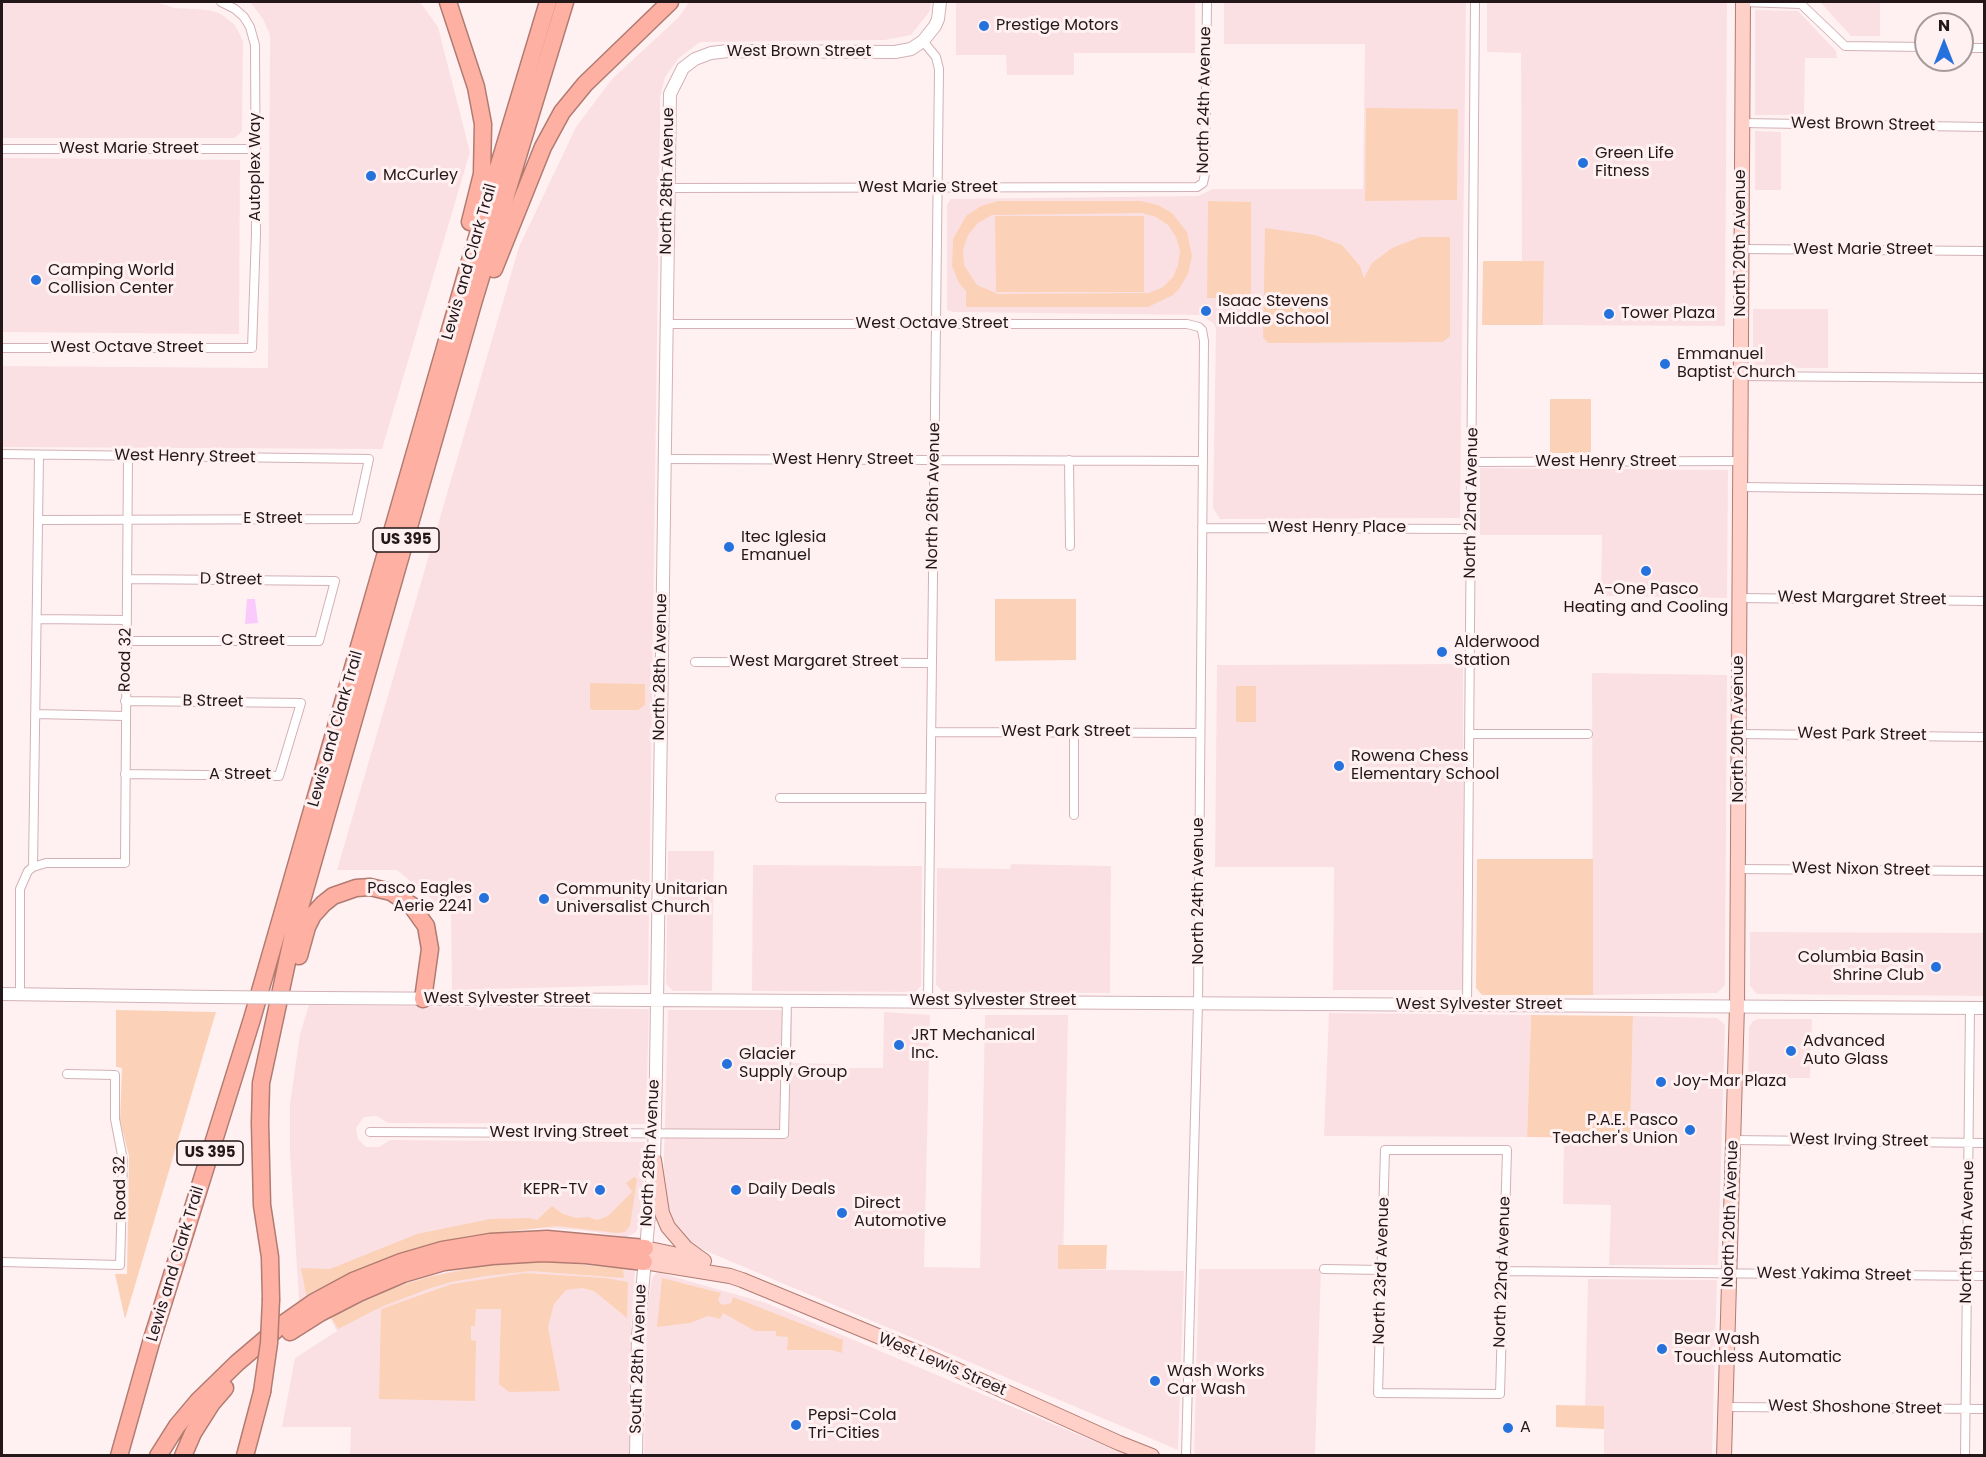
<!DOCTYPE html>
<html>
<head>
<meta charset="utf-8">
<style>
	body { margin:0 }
	#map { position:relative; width:1986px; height:1457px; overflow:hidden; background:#fff1f2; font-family:Poppins,sans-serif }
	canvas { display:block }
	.frame { position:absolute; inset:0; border:3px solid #231719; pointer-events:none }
	.north { position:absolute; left:1914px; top:12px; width:60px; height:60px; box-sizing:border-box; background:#fff1f2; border:2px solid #a79a9b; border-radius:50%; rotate:0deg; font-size:16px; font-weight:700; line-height:24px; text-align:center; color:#231719 }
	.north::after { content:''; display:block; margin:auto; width:21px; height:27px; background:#2572dd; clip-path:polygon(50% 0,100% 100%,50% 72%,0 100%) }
</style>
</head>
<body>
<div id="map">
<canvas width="1986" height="1457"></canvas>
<div class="frame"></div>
<div class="north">N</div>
</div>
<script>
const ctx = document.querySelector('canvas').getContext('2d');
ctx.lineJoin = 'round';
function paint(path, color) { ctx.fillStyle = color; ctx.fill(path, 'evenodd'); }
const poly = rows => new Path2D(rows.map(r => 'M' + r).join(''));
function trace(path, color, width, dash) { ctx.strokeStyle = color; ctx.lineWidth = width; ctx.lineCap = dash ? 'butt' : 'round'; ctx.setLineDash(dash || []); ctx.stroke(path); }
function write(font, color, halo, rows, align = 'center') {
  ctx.font = font + ' Poppins,sans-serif'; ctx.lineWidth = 6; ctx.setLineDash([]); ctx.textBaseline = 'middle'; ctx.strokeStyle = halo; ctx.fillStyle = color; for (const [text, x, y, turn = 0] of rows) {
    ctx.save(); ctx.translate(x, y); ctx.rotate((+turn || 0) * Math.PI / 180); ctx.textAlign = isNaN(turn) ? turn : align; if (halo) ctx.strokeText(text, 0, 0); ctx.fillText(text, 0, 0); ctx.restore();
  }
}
paint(poly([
	[2,2,156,2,175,8,209,10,221,14,235,25,243,41,242,131,235,138,2,138],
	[250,2,420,2,438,27,470,152,382,449,2,447,2,366,268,368,270,35,263,19],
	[689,2,931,2,930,11,911,35,885,40,700,42,679,58,665,77,660,98,660,123,648,985,452,990,451,915,397,870,337,870,519,247,576,127,612,79,679,17],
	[956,2,1195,2,1195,53,1074,53,1074,75,1007,75,1006,55,956,55],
	[1224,2,1466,2,1460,518,1220,519,1213,508,1216,329,1214,324,1201,315,953,312,947,310,947,205,951,199,1198,196,1213,189,1363,189,1365,44,1224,44],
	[1487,2,1727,2,1725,326,1543,325,1544,261,1522,261,1521,53,1487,52],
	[1820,2,1880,2,1880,36,1851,36],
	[1755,10,1798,11,1836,51,1837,58,1805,58,1804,115,1755,115],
	[1755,131,1781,132,1781,190,1755,190],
	[2,158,240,160,239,334,2,332],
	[1753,309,1828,309,1828,368,1753,368],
	[1480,468,1728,470,1727,598,1601,596,1602,535,1480,535],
	[1463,664,1464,990,1333,990,1334,867,1215,867,1217,665],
	[1592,673,1727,675,1725,985,1717,993,1593,995],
	[668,851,714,851,712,991,673,991,666,984],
	[1011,864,1111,866,1110,993,943,992,936,985,937,868,1010,869],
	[753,865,922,866,921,986,915,992,752,991],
	[1750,932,1984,933,1984,996,1757,994,1750,986],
	[309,1005,649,1009,646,1124,388,1123,377,1116,364,1117,356,1128,358,1139,366,1147,379,1147,390,1140,645,1142,644,1178,639,1225,636,1232,627,1237,581,1230,546,1228,509,1231,470,1237,429,1246,339,1280,299,1301,290,1153,290,1104,300,1034],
	[668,1010,792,1010,792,1063,838,1064,838,1068,883,1068,884,1012,930,1015,924,1267,980,1268,985,1015,1068,1015,1063,1269,1184,1271,1178,1450,699,1248,686,1242,673,1231,663,1195],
	[1329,1013,1531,1015,1527,1137,1324,1136],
	[1633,1016,1717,1018,1725,1025,1718,1265,1609,1265,1611,1205,1563,1204,1564,1137,1630,1138],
	[1758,1019,1812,1019,1810,1078,1748,1078,1749,1027,1753,1021],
	[561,1260,623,1267,635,1271,631,1328,630,1455,350,1455,351,1427,282,1427,295,1358,337,1331,329,1316,391,1288,424,1277,491,1263],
	[1199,1269,1321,1269,1315,1455,1194,1456],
	[657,1272,766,1303,1127,1455,644,1456,647,1312,652,1278],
	[1588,1279,1717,1280,1712,1455,1604,1455,1604,1406,1585,1406]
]), '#fbe0e3');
paint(poly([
	[1366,108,1458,109,1457,200,1365,201],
	[998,201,1141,201,1158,205,1172,213,1187,232,1192,256,1188,274,1179,289,1173,295,1148,307,966,307,966,291,959,283,952,266,953,239,966,216,981,206],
	[1142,213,1156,217,1168,225,1176,237,1180,251,1178,265,1173,277,1163,287,1149,293,998,294,977,285,964,265,963,250,968,235,978,223,992,215],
	[1208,201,1251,202,1251,298,1207,298],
	[995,216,1144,216,1144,292,996,292],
	[1265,228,1315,235,1342,245,1360,266,1364,278,1372,263,1392,248,1420,237,1450,237,1450,336,1443,342,1268,343,1263,337],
	[1483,261,1544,261,1543,325,1482,325],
	[1550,399,1591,399,1591,453,1550,453],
	[995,599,1076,599,1076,660,995,661],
	[590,683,645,684,645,705,638,710,592,710,590,708],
	[1236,686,1256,686,1256,722,1236,722],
	[1477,859,1593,859,1593,995,1482,995,1476,988],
	[116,1010,216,1012,125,1319,115,1274,127,1274,129,1156,120,1120,122,1068,116,1067],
	[1531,1015,1633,1016,1630,1138,1527,1137],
	[634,1177,637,1179,630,1226,625,1232,617,1233,557,1226,467,1236,394,1256,338,1279,306,1295,301,1268,330,1269,417,1234,490,1219,529,1218,537,1220,552,1206,563,1214,576,1218,588,1217,597,1220,608,1216,632,1192,626,1183],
	[1058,1245,1107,1245,1106,1269,1058,1269],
	[523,1262,556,1262,623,1269,624,1278,531,1271,486,1276,451,1282,428,1289,381,1307,338,1329,331,1317,396,1287,429,1277,492,1264],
	[525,1273,606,1278,628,1282,627,1318,594,1291,582,1288,566,1290,554,1304,548,1327,560,1391,509,1392,499,1384,501,1309,476,1309,475,1326,471,1326,471,1340,476,1341,475,1401,379,1399,381,1309,452,1284],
	[662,1278,721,1293,718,1300,722,1305,731,1303,733,1297,843,1340,842,1353,832,1350,787,1350,788,1337,776,1336,776,1331,755,1331,723,1313,720,1319,708,1316,690,1323,657,1327],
	[1556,1405,1604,1406,1604,1429,1556,1427]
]), '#fbd2b8');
paint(poly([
	[247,599,255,599,258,623,245,624]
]), '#f9cafb');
const street = poly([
	[1743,2,1801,4,1845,46,1926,47],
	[923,41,936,57,939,69,928,1000],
	[1962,48,1984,48],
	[1742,123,1984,127],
	[2,149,256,149],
	[667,188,1197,187,1203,183,1205,174,1207,2],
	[1741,249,1984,251],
	[666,324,1187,324,1199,327,1202,330,1204,341,1198,1003,1186,1456],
	[2,348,252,348,256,234,255,45,250,27,244,17,235,9,221,2],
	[1741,376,1984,378],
	[2,454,369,459,356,519,38,520],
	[664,459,1203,461],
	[1069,460,1070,546],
	[1472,462,1741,461],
	[1740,487,1984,490],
	[1202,528,1471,529],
	[1740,598,1984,601],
	[37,619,127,620],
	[126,641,319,641,335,581,127,579],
	[695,662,932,663],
	[125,701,301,703,279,776,125,774],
	[35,714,125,716],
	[931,732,1200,733],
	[1470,734,1588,734],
	[1739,734,1984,737],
	[780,798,930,798],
	[1074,815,1074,733],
	[33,867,39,455],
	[1738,869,1984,871],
	[20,994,20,889,28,871,33,867,46,863,125,863,128,457],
	[1467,1005,1475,2],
	[370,1132,784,1134,787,1000],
	[1733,1140,1984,1143],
	[1385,1150,1507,1150,1500,1394,1378,1393,1385,1150],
	[2,1262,120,1265,123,1160,115,1119,115,1075,67,1074],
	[1324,1269,1382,1270],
	[1503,1271,1984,1276],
	[1726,1407,1984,1409],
	[1965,1456,1970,1008]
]);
const secondary = poly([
	[2,994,215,997],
	[317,998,1984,1008],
	[636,1456,638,1336,654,1160,656,1071,670,94,683,68,695,59,711,53,728,51,895,52,911,49,923,41,935,26,938,19,940,2]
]);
const primary = poly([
	[654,1160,662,1213,668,1227,686,1248,704,1261],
	[645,1248,697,1259],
	[644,1262,730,1276,742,1280,924,1355,1119,1443,1152,1456],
	[1724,1456,1737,1006,1743,2]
]);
const highway = poly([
	[448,2,476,87,483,124,482,174,470,222],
	[494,269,543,147,562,112,585,84,670,2],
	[299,956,307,927,313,915,323,904,333,896,356,888,370,887,391,892,411,905,426,926,430,949,423,999],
	[271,1299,270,1257,262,1205,260,1123,261,1083,295,925,474,300,565,2],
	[290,1332,320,1313,359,1293,403,1274,444,1262,492,1256,543,1253,586,1255,644,1262],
	[119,1456,152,1339,252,1019,469,264,548,2],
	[158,1456,177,1426,198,1401,237,1363,284,1323,314,1302,353,1281,401,1262,442,1250,490,1242,547,1239,645,1248],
	[183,1456,193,1433,212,1403,225,1388],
	[245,1456,262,1392]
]);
trace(street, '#d3b1b6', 10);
trace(secondary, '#d3b1b6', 14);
trace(primary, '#b17b72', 16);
trace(highway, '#b17b72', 19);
trace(street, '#fff', 8);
trace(secondary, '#fff', 12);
trace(primary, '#fed0c7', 14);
trace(highway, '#feb1a2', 16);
const secondaryBridge = poly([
	[215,997,317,998]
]);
const highwayBridge = poly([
	[262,1392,269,1343,271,1299]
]);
trace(secondaryBridge, '#d3b1b6', 14, []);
trace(highwayBridge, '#b17b72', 19, []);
trace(secondaryBridge, '#fff', 12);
trace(highwayBridge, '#feb1a2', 16);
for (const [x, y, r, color] of [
	[984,26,6,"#2572dd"],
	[1583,163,6,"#2572dd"],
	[371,176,6,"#2572dd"],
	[36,280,6,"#2572dd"],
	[1206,311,6,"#2572dd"],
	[1609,314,6,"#2572dd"],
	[1665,364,6,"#2572dd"],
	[729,547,6,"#2572dd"],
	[1646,571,6,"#2572dd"],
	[1442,652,6,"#2572dd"],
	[1339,766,6,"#2572dd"],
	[484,898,6,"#2572dd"],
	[544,899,6,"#2572dd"],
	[1936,967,6,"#2572dd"],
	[899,1045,6,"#2572dd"],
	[1791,1051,6,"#2572dd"],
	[727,1064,6,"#2572dd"],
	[1661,1082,6,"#2572dd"],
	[1690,1130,6,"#2572dd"],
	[600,1190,6,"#2572dd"],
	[736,1190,6,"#2572dd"],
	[842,1213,6,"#2572dd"],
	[1662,1349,6,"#2572dd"],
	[1155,1381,6,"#2572dd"],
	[796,1425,6,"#2572dd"],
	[1508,1428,6,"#2572dd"]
]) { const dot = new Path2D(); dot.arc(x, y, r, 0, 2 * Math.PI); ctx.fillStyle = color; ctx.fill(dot); trace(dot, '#fff1f2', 2); }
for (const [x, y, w] of [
	[406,540,66],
	[210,1153,66]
]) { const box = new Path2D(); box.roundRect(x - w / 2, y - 12, w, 24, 4.5); ctx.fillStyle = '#fff1f2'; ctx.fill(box); trace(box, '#231719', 1.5); }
write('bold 15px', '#231719', null, [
	["US 395",406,540],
	["US 395",210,1153]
]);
write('16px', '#231719', '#fff1f2', [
	["Prestige Motors",996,26],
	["Green Life",1595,154],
	["Fitness",1595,172],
	["McCurley",383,176],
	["Camping World",48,271],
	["Collision Center",48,289],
	["Isaac Stevens",1218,302],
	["Middle School",1218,320],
	["Tower Plaza",1621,314],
	["Emmanuel",1677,355],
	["Baptist Church",1677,373],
	["Itec Iglesia",741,538],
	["Emanuel",741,556],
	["A-One Pasco",1646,590,"center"],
	["Heating and Cooling",1646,608,"center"],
	["Alderwood",1454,643],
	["Station",1454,661],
	["Rowena Chess",1351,757],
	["Elementary School",1351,775],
	["Pasco Eagles",472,889,"right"],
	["Aerie 2241",472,907,"right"],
	["Community Unitarian",556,890],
	["Universalist Church",556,908],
	["Columbia Basin",1924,958,"right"],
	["Shrine Club",1924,976,"right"],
	["JRT Mechanical",911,1036],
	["Inc.",911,1054],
	["Advanced",1803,1042],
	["Auto Glass",1803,1060],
	["Glacier",739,1055],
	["Supply Group",739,1073],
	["Joy-Mar Plaza",1673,1082],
	["P.A.E. Pasco",1678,1121,"right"],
	["Teacher's Union",1678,1139,"right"],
	["KEPR-TV",588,1190,"right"],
	["Daily Deals",748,1190],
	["Direct",854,1204],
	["Automotive",854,1222],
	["Bear Wash",1674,1340],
	["Touchless Automatic",1674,1358],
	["Wash Works",1167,1372],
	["Car Wash",1167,1390],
	["Pepsi-Cola",808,1416],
	["Tri-Cities",808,1434],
	["A",1520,1428]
], 'left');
write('16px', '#231719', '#fff1f2', [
	["West Brown Street",799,52],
	["North 24th Avenue",1205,100,-89],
	["West Brown Street",1863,125,1],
	["West Marie Street",129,149],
	["Autoplex Way",256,167,-90],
	["North 28th Avenue",668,181,-89],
	["West Marie Street",928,188],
	["North 20th Avenue",1741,243,-90],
	["West Marie Street",1863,250],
	["Lewis and Clark Trail",470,262,-74],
	["West Octave Street",932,324],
	["West Octave Street",127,348],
	["West Henry Street",185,457,1],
	["West Henry Street",843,460],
	["West Henry Street",1606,462],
	["North 26th Avenue",934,496,-89],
	["North 22nd Avenue",1472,503,-89],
	["E Street",273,519],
	["West Henry Place",1337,528],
	["D Street",231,580,1],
	["West Margaret Street",1862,599,1],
	["C Street",253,641],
	["Road 32",126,660,-89],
	["West Margaret Street",814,662],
	["North 28th Avenue",661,667,-89],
	["B Street",213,702,1],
	["Lewis and Clark Trail",336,729,-74],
	["North 20th Avenue",1739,729,-90],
	["West Park Street",1066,732],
	["West Park Street",1862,735,1],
	["A Street",240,775],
	["West Nixon Street",1861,870,1],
	["North 24th Avenue",1199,891,-90],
	["West Sylvester Street",507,999],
	["West Sylvester Street",993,1001],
	["West Sylvester Street",1479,1005],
	["West Irving Street",559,1133],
	["West Irving Street",1859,1141,1],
	["North 28th Avenue",651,1153,-87],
	["Road 32",121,1188,-91],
	["North 20th Avenue",1731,1214,-88],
	["North 19th Avenue",1968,1232,-89],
	["Lewis and Clark Trail",176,1264,-73],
	["North 23rd Avenue",1382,1271,-88],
	["North 22nd Avenue",1503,1272,-88],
	["West Yakima Street",1834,1275,1],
	["South 28th Avenue",639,1359,-88],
	["West Lewis Street",942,1365,23],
	["West Shoshone Street",1855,1408,1]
]);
</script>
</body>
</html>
